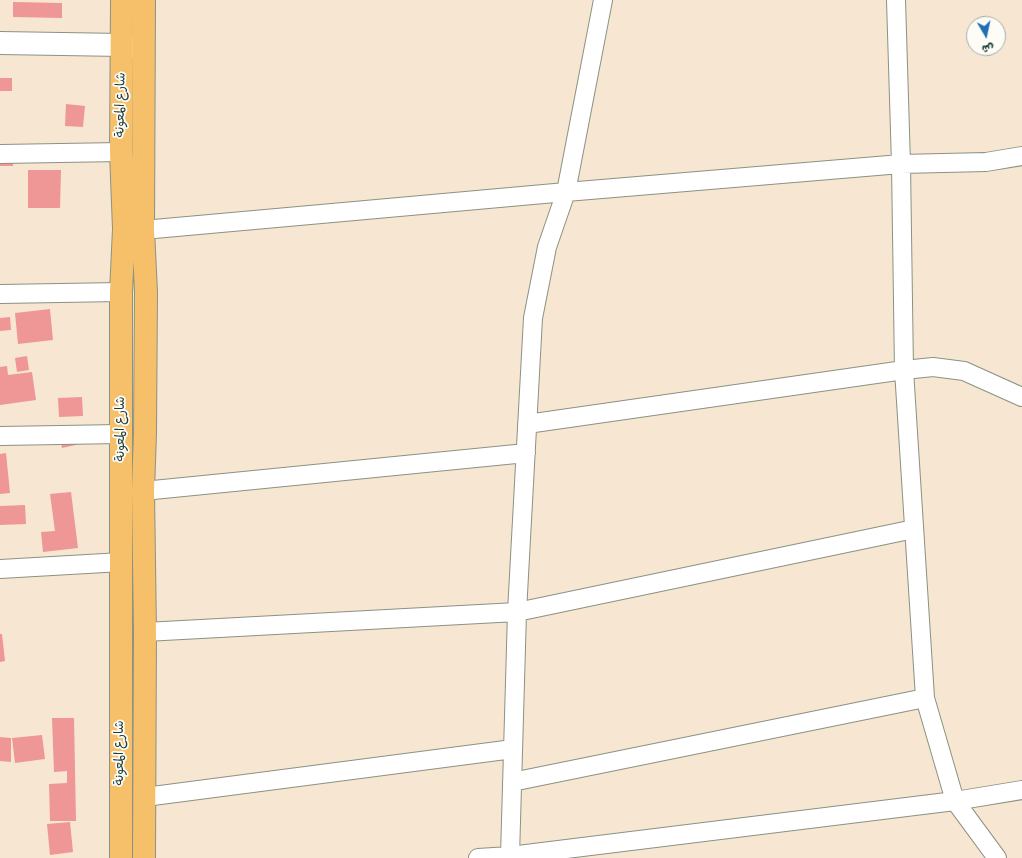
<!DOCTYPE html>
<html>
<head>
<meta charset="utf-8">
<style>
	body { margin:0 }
	#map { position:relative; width:1022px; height:858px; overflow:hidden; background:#f7e6d2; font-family:"Gochi Hand","Playpen Sans Arabic",sans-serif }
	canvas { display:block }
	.north { position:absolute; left:966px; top:16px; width:40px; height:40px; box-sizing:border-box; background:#fdfcf7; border:1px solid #a4b0a9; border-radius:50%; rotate:171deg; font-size:11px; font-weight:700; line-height:16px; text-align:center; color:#1f3d34 }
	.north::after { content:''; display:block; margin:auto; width:14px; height:18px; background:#1f6fb2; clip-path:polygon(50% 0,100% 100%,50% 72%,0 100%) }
</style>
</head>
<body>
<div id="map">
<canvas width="1022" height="858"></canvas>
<div class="north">ش</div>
</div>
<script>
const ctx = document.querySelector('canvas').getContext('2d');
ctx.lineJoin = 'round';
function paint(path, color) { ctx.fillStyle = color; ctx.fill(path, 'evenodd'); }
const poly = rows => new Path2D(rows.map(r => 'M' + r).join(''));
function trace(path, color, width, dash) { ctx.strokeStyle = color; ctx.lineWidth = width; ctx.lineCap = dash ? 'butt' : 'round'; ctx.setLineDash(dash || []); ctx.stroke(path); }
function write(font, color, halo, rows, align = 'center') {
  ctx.font = font + ' "Gochi Hand","Playpen Sans Arabic",sans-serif'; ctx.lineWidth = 3.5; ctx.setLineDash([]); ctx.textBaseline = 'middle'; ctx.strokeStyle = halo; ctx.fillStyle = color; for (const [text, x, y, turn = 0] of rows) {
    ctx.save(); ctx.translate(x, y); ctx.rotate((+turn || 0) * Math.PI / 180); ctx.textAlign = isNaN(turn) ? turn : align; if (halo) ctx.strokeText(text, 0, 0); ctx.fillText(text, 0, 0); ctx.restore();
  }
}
paint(poly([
	[13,2,62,3,62,18,13,17],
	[0,78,12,78,12,91,0,91],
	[66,104,85,106,83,127,65,126],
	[0,154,13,154,13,166,0,166],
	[28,170,61,170,60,208,28,208],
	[50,309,53,340,18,344,15,313],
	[10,317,11,330,0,331,0,318],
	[27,356,29,370,17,372,15,358],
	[7,366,8,375,32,372,36,400,0,405,0,367],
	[82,397,83,416,59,417,58,398],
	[77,432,80,444,62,448,60,435],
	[6,453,10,493,0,494,0,454],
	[71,492,78,548,43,552,41,532,55,531,50,494],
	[25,505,26,524,0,525,0,506],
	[0,634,2,634,5,661,0,662],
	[52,718,74,718,76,821,50,821,49,784,67,783,67,771,54,772],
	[42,735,45,759,15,763,12,738],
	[0,737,11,738,11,762,0,761],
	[70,822,73,852,50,855,47,824]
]), '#ef9696');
const minor = poly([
	[896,0,901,164,904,370,925,698,955,801,997,858],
	[0,154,121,152],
	[143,230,566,192,901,164,986,162,1022,156],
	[0,294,121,292],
	[527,424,904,370,933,367,964,371,1022,397],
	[0,436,121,434],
	[143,491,526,453],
	[0,569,122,562],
	[145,632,517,612,914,529],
	[512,782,925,698],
	[145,797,513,749],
	[510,856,517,612,533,318,547,247,566,192,603,0],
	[478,858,510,856,955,801,1022,790]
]);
const tertiary = poly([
	[0,43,123,45,141,48]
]);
const trunk = poly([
	[144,0,143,230,146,292,145,433,143,491,145,632,144,858],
	[121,858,121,292,124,229,121,152,122,0]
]);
trace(minor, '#8b9283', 20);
trace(tertiary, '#8b9283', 24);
trace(trunk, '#8b9283', 24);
trace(minor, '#fff', 18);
trace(tertiary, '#fff', 22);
trace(trunk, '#f6c06b', 22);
write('13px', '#1f3d34', '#fdfcf7', [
	["شارع المعونة",122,105,-89],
	["شارع المعونة",122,429,-90],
	["شارع المعونة",121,753,-90]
]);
</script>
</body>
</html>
